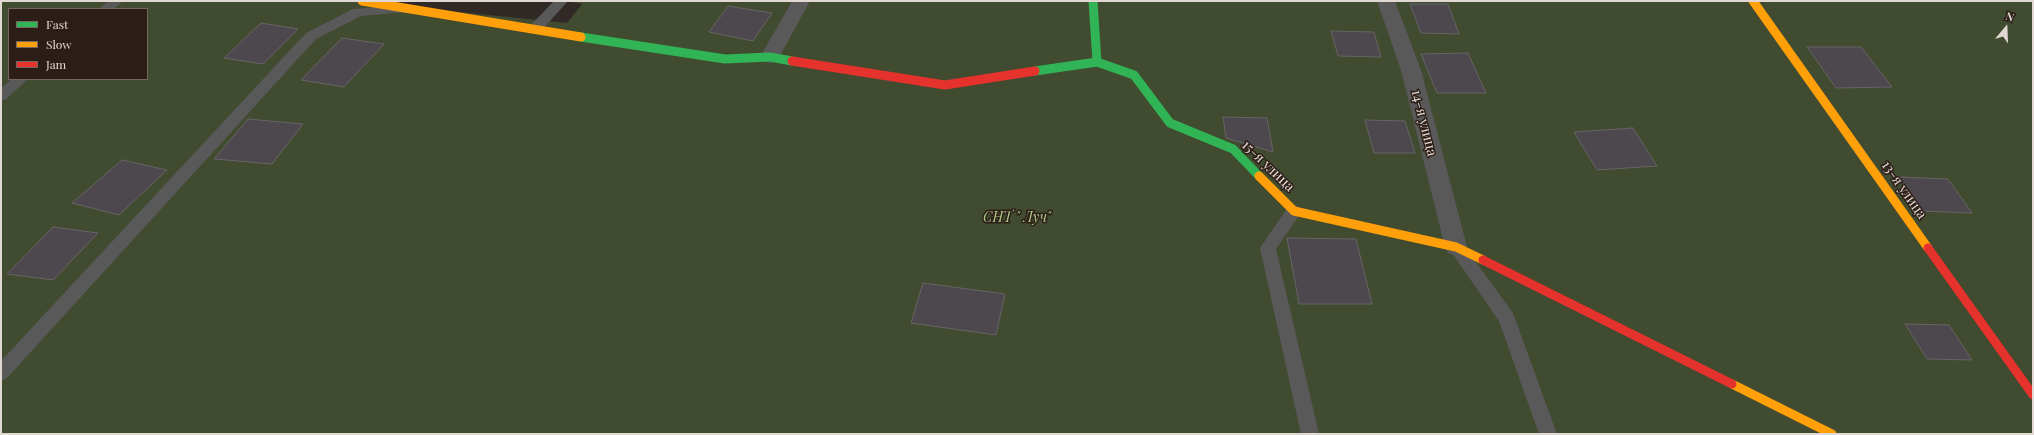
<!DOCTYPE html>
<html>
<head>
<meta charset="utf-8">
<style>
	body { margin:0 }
	#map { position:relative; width:2034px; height:435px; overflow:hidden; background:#312925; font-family:"Playfair Display",serif }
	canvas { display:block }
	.frame { position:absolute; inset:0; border:2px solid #e2d8d3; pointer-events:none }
	.legend { position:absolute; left:8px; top:8px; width:140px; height:72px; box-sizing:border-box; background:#2c1e17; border:1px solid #756862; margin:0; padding:5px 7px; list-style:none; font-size:12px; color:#e2d8d3 }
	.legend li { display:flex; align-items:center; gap:8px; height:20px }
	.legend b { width:20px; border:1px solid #756862 }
	.north { position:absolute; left:1986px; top:8px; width:40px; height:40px; -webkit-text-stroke:3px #2c1e17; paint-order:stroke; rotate:19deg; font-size:11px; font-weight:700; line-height:16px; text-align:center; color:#e2d8d3 }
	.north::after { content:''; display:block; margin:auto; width:14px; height:18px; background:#e2d8d3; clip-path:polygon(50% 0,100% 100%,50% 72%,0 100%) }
</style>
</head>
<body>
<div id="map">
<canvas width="2034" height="435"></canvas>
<div class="frame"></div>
<ul class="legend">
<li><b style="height:5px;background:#30b455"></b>Fast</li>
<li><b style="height:5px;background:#ff9f0a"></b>Slow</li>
<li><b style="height:5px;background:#e5322d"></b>Jam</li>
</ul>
<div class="north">N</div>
</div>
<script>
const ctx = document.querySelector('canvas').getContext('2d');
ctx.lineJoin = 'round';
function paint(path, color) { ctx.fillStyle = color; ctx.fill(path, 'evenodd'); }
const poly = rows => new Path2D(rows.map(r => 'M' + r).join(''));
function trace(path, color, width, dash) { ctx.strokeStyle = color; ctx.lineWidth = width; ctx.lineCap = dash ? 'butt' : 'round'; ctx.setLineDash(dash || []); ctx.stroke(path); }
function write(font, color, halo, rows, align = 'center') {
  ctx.font = font + ' "Playfair Display",serif'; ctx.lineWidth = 3; ctx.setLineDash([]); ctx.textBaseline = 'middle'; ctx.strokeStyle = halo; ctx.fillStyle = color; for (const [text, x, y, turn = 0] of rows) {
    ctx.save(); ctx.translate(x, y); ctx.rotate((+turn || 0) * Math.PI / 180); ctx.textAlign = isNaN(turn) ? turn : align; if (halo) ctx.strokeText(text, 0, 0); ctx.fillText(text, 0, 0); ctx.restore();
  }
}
paint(poly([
	[1,1,351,1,567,23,582,4,567,1,2033,1,2033,434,1,434],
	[9,9,147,9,147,79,9,79]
]), '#414b30');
const building = poly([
	[1410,4,1448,4,1459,34,1421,33,1410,4],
	[728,6,772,13,753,41,709,32,728,6],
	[261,23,298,29,263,64,224,58,261,23],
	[1331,31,1374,32,1381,57,1338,56,1331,31],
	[342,38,384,44,344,87,301,80,342,38],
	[1807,47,1861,47,1892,87,1836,88,1807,47],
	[1468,53,1486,93,1437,93,1421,54,1468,53],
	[1223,117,1267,118,1273,152,1226,138,1223,117],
	[248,119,303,124,272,164,214,159,248,119],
	[1365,120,1405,121,1415,153,1374,153,1365,120],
	[1633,128,1657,166,1597,170,1574,132,1633,128],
	[122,160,167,170,119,215,72,203,122,160],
	[1899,177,1948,179,1972,213,1921,211,1899,177],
	[53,227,98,233,53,280,7,274,53,227],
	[1287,238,1356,239,1372,304,1299,304,1287,238],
	[923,283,1005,294,996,335,911,323,923,283],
	[1905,324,1949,325,1972,360,1927,359,1905,324]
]);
paint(building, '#4d484e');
trace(building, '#676465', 1);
paint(poly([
	[108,1,123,1,114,9,99,9,108,1],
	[554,1,568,1,539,33,529,33,527,30,529,27,554,1],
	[403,5,408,6,410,9,408,12,361,16,316,39,7,378,1,381,1,361,306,33,353,9,403,5],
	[12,79,28,79,6,99,1,101,1,88,12,79],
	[1294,205,1300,207,1302,211,1276,249,1319,434,1301,434,1260,248,1288,207,1294,205],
	[1456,241,1462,243,1513,313,1557,434,1539,434,1499,321,1448,247,1450,243,1456,241]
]), '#5a595a');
paint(poly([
	[792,1,810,1,777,61,770,63,763,61,760,57,792,1],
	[1377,1,1395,1,1421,70,1467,247,1464,253,1456,256,1448,253,1445,247,1401,70,1377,1]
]), '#5a595a');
trace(poly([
	[1093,1,1097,62,1134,75,1170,123,1233,149,1259,176],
	[581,37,725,59,770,57,792,61],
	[1035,71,1097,62]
]), '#30b455', 9);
trace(poly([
	[362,1,581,37],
	[1753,1,1928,248],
	[1259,176,1294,211,1456,247,1483,260],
	[1732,384,1832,434]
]), '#ff9f0a', 9);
trace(poly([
	[792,61,945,85,1035,71],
	[1928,248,2033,395],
	[1483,260,1732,384]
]), '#e5322d', 9);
write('14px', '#e2d8d3', '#2c1e17', [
	["14-я улица",1424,123,76],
	["15-я улица",1268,166,44],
	["13-я улица",1904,190,55]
]);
write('italic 14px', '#b0ca8a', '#2c1e17', [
	["СНТ \" Луч\"",1017,218]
]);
</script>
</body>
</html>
